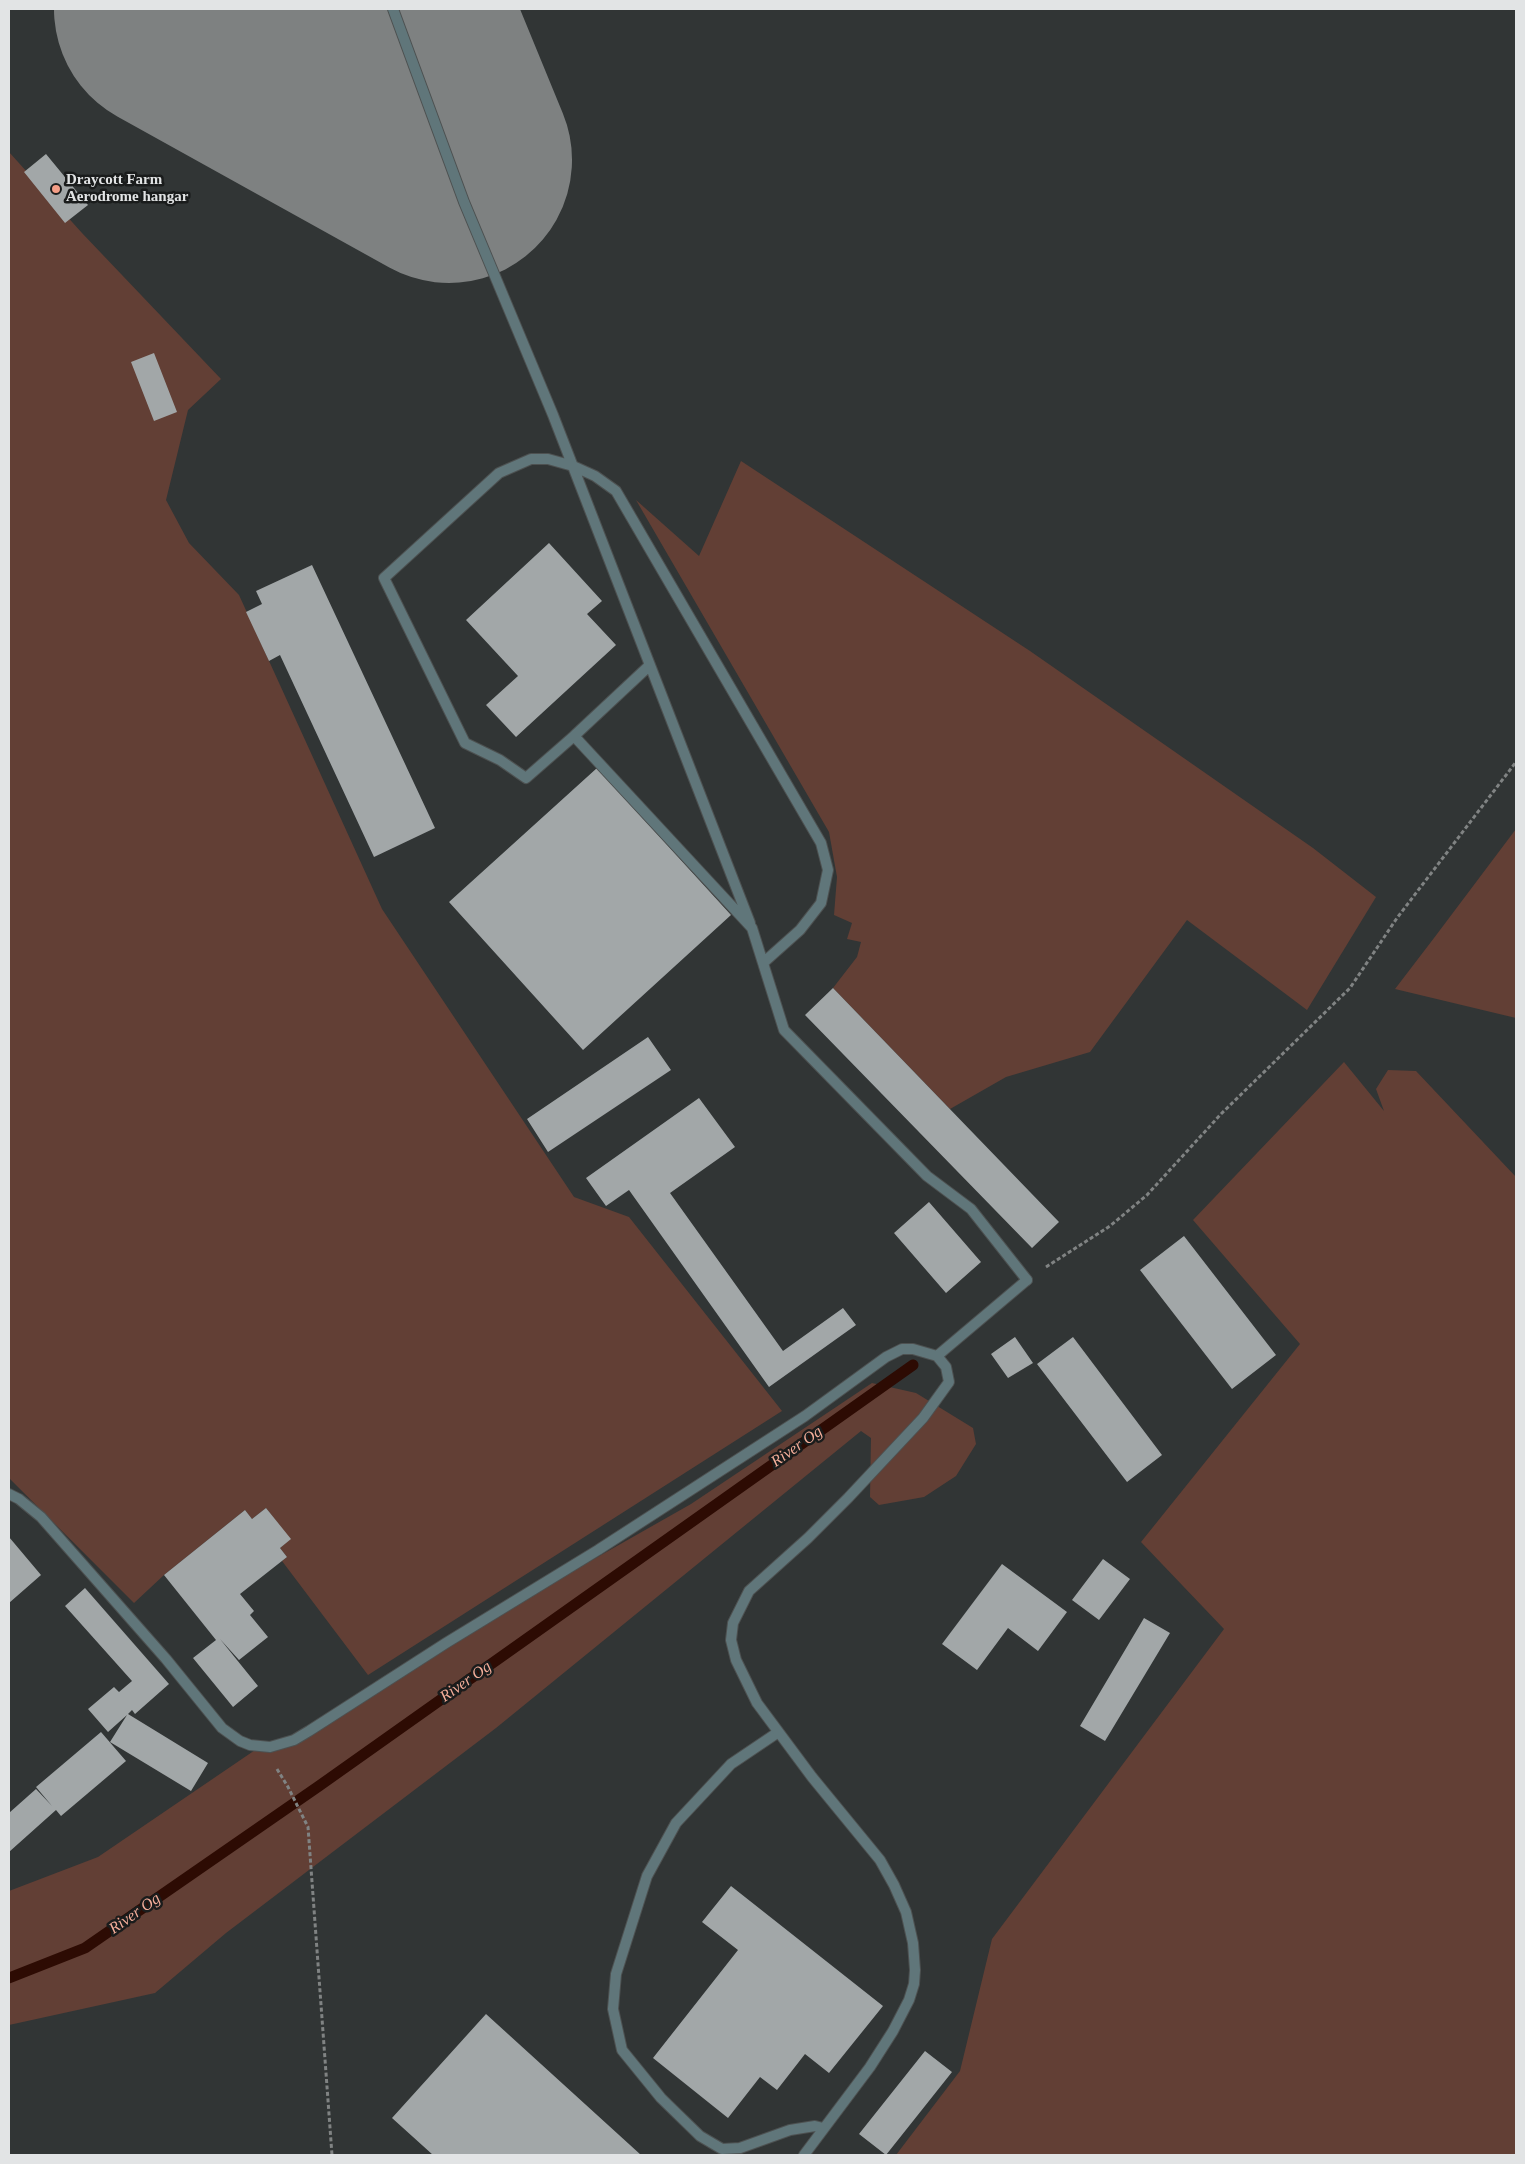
<!DOCTYPE html>
<html>
<head>
<meta charset="utf-8">
<style>
	body { margin:0 }
	#map { position:relative; width:1525px; height:2164px; overflow:hidden; background:#313535; font-family:Georgia,serif }
	canvas { display:block }
	.frame { position:absolute; inset:0; border:10px solid #e2e4e5; pointer-events:none }
</style>
</head>
<body>
<div id="map">
<canvas width="1525" height="2164"></canvas>
<div class="frame"></div>
</div>
<script>
const ctx = document.querySelector('canvas').getContext('2d');
ctx.lineJoin = 'round';
function paint(path, color) { ctx.fillStyle = color; ctx.fill(path, 'evenodd'); }
const poly = rows => new Path2D(rows.map(r => 'M' + r).join(''));
function trace(path, color, width, dash) { ctx.strokeStyle = color; ctx.lineWidth = width; ctx.lineCap = dash ? 'butt' : 'round'; ctx.setLineDash(dash || []); ctx.stroke(path); }
function write(font, color, halo, rows, align = 'center') {
  ctx.font = font + ' Georgia,serif'; ctx.lineWidth = 5; ctx.setLineDash([]); ctx.textBaseline = 'middle'; ctx.strokeStyle = halo; ctx.fillStyle = color; for (const [text, x, y, turn = 0] of rows) {
    ctx.save(); ctx.translate(x, y); ctx.rotate((+turn || 0) * Math.PI / 180); ctx.textAlign = isNaN(turn) ? turn : align; if (halo) ctx.strokeText(text, 0, 0); ctx.fillText(text, 0, 0); ctx.restore();
  }
}
paint(poly([
	[9,152,82,233,221,379,188,410,166,500,189,543,239,595,382,909,574,1197,629,1217,782,1411,368,1675,282,1561,287,1557,280,1548,290,1539,266,1508,252,1519,245,1510,164,1575,134,1603,9,1478],
	[741,461,1030,651,1313,848,1376,897,1307,1010,1187,920,1090,1052,1006,1077,950,1109,833,988,857,957,861,942,847,939,852,923,834,915,837,877,829,832,636,500,699,556],
	[1516,829,1516,1018,1395,989,1434,938],
	[1344,1062,1384,1111,1376,1089,1388,1070,1416,1071,1516,1177,1516,2155,896,2155,960,2071,992,1939,1224,1629,1141,1542,1300,1344,1193,1220],
	[872,1383,916,1393,973,1428,976,1444,956,1476,924,1497,879,1505,870,1497,871,1438,861,1431,496,1728,226,1933,155,1993,9,2025,9,1891,98,1857,261,1746,280,1745,446,1643,691,1504]
]), '#623f35');
trace(poly([
	[9,1978,85,1948,319,1786,913,1365]
]), '#2d0b03', 11);
trace(poly([
	[177,9,449,160,387,9]
]), '#7e8181', 246);
paint(poly([
	[46,154,88,205,65,223,24,172],
	[154,353,177,412,154,421,131,362],
	[549,543,602,601,587,614,616,645,516,737,486,705,518,676,466,620],
	[312,565,435,828,374,857,280,655,269,661,246,612,262,604,256,591],
	[597,768,731,915,583,1050,449,902],
	[833,988,1059,1222,1032,1248,805,1015],
	[648,1037,671,1070,548,1152,527,1119],
	[699,1098,735,1147,670,1193,783,1351,843,1308,856,1325,769,1387,629,1190,606,1206,586,1178],
	[929,1202,981,1262,946,1293,894,1233],
	[1184,1236,1276,1355,1232,1389,1140,1270],
	[1015,1337,1033,1363,1008,1378,991,1354],
	[1073,1337,1162,1455,1127,1482,1037,1364],
	[266,1508,291,1539,280,1548,287,1557,240,1594,254,1611,250,1615,268,1637,239,1660,220,1639,258,1686,233,1707,193,1658,216,1640,164,1575,245,1510,252,1519],
	[9,1537,41,1575,9,1603],
	[1103,1559,1130,1579,1099,1620,1072,1600],
	[1002,1564,1067,1612,1038,1651,1008,1628,977,1670,942,1644],
	[85,1588,169,1684,135,1714,132,1710,128,1714,208,1763,191,1791,110,1742,127,1715,108,1732,88,1709,114,1687,119,1692,132,1681,65,1606],
	[1144,1618,1170,1633,1105,1741,1080,1726],
	[101,1732,126,1761,61,1816,56,1810,9,1852,9,1813,36,1789,52,1806,36,1787],
	[731,1886,883,2006,829,2073,805,2054,777,2090,760,2077,728,2118,653,2058,738,1950,702,1922],
	[486,2014,641,2155,433,2155,392,2118],
	[925,2051,952,2072,886,2155,859,2134]
]), '#a2a7a8');
const lane = poly([
	[393,9,464,202,553,415,750,923],
	[574,736,650,665],
	[763,963,800,930,821,903,828,870,821,843,616,491,595,476,573,466,548,459,531,459,499,473,384,578,465,743,500,760,526,778,574,736,752,928,784,1030,927,1176,971,1209,1027,1280],
	[777,1733,731,1764,676,1823,647,1876,616,1974,613,2009,622,2050,661,2098,700,2136,722,2149,740,2148,790,2130,815,2126,823,2128]
]);
const street = poly([
	[9,1494,19,1499,41,1517,166,1659,222,1728,240,1741,250,1745,270,1747,294,1740,309,1731,446,1643,598,1550,805,1416,886,1357,902,1349,913,1349,937,1356],
	[804,2155,870,2067,893,2031,909,2000,914,1984,915,1970,913,1943,906,1912,894,1885,880,1860,812,1777,757,1703,736,1660,731,1640,733,1623,749,1591,808,1538,848,1498,923,1418,949,1382,946,1367,937,1356,1027,1280]
]);
trace(lane, '#4d5151', 12);
trace(street, '#4d5151', 12);
trace(poly([
	[1046,1267,1110,1226,1147,1195,1221,1114,1350,988,1397,918,1516,762],
	[277,1769,288,1787,308,1827,332,2155]
]), '#808383', 3, [4, 2.5]);
trace(lane, '#60767a', 10);
trace(street, '#60767a', 10);
for (const [x, y, r, color] of [
	[56,189,5,"#f49e87"]
]) { const dot = new Path2D(); dot.arc(x, y, r, 0, 2 * Math.PI); ctx.fillStyle = color; ctx.fill(dot); trace(dot, '#1a1c1c', 2); }
write('bold 15px', '#e2e4e5', '#1a1c1c', [
	["Draycott Farm",66,180],
	["Aerodrome hangar",66,197]
], 'left');
write('italic 16px', '#f5ae9a', '#1a1c1c', [
	["River Og",797,1447,-35],
	["River Og",466,1682,-35],
	["River Og",135,1914,-35]
]);
</script>
</body>
</html>
